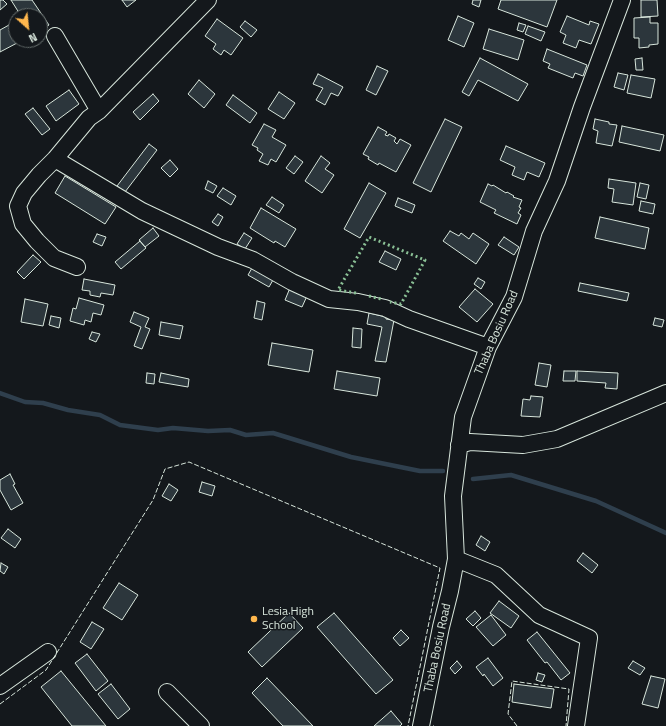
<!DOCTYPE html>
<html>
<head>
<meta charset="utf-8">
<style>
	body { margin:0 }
	#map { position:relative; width:666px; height:726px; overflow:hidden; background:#14181c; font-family:"Titillium Web",sans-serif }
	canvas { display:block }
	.north { position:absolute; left:8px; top:8px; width:40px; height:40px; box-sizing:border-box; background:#14181c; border:1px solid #626a69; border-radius:50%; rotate:153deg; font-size:11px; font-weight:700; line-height:16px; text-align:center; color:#d8e6dc }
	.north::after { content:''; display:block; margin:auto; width:14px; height:18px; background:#ffb74d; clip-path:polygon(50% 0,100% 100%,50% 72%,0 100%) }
</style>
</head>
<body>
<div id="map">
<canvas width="666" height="726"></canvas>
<div class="north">N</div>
</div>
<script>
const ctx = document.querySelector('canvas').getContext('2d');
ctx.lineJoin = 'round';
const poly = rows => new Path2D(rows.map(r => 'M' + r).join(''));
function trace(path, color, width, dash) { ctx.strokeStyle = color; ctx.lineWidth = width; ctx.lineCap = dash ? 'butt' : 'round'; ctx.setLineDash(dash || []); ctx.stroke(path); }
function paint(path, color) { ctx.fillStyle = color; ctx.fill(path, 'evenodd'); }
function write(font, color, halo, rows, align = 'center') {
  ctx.font = font + ' "Titillium Web",sans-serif'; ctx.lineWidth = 3; ctx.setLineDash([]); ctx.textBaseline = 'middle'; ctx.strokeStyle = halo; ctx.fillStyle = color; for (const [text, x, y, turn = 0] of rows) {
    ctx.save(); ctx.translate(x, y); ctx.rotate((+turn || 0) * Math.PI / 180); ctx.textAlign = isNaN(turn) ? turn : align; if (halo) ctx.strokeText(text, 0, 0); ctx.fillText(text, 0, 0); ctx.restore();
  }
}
trace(poly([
	[0,393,25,402,43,403,68,410,100,415,120,425,158,430,173,428,208,431,230,430,246,435,273,433,351,457,420,471,443,471],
	[473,479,511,475,596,501,666,533]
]), '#2f3f4d', 4.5);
const building = poly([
	[0,0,3,0,7,4,0,10,0,0],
	[11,0,32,0,49,25,40,31,40,16,21,16,11,0],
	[122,0,136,0,127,7,122,0],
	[473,0,481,0,479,7,472,4,473,0],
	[501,0,557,0,547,27,498,9,501,0],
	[641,0,657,0,658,16,641,17,641,0],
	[458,16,474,23,464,47,448,40,458,16],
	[567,16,589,25,590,21,599,24,591,44,579,40,576,48,563,43,566,35,560,32,567,16],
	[650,17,650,23,658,23,658,44,649,45,649,47,639,48,639,38,634,38,634,18,650,17],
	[217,19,243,38,231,55,224,50,221,55,213,49,216,44,205,36,217,19],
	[245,21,257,30,251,37,240,27,245,21],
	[519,23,526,25,523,32,517,30,519,23],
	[9,25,17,43,0,52,0,30,9,25],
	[528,26,545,32,541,41,525,34,528,26],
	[489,29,524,40,518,60,483,49,489,29],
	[547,49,587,65,583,76,575,73,573,78,548,68,550,64,543,61,547,49],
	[480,58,528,84,518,101,478,80,469,96,462,92,480,58],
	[642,58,643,70,636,70,635,59,642,58],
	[377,66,388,71,376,95,366,90,377,66],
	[618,73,628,75,624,90,614,87,618,73],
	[318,74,343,87,338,96,331,93,325,105,316,100,323,88,313,84,318,74],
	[631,75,655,79,651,98,627,93,631,75],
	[199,80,215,94,204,108,188,94,199,80],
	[69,90,79,104,56,121,46,106,69,90],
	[279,92,295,103,284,119,268,109,279,92],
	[153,94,159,101,140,120,133,112,153,94],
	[233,95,257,113,250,123,226,105,233,95],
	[33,108,50,129,42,135,25,114,33,108],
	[445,119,462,127,431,192,413,183,445,119],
	[595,119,609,122,609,124,617,125,612,146,596,143,598,131,593,129,595,119],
	[264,124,276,130,272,137,286,145,276,162,271,159,268,165,259,161,263,154,257,150,258,148,252,145,264,124],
	[622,126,664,135,660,151,619,142,622,126],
	[378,127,387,132,385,135,388,136,389,134,396,138,394,141,397,144,400,139,411,145,396,172,379,163,378,165,368,159,369,157,363,154,378,127],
	[149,144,157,150,125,192,117,186,149,144],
	[506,146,545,163,539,177,527,172,524,180,512,175,515,167,500,160,506,146],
	[295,156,303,162,294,174,286,168,295,156],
	[321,156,330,163,325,169,334,175,322,193,305,181,321,156],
	[170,160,178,169,170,177,161,168,170,160],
	[65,176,116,207,105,224,55,193,65,176],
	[609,179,636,183,633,205,612,202,614,189,608,188,609,179],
	[208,181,217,186,213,193,205,189,208,181],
	[369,183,386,193,360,238,344,229,369,183],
	[640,183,649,185,646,199,637,197,640,183],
	[488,184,492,186,493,185,506,193,507,192,514,196,513,197,522,200,519,207,521,208,518,213,521,215,517,224,494,213,496,210,480,202,488,184],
	[223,188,236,196,231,205,217,196,223,188],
	[272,197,284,205,279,213,266,205,272,197],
	[398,198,415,205,412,213,395,206,398,198],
	[641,201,655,204,653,214,639,211,641,201],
	[261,208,296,229,285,247,275,241,274,243,250,228,261,208],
	[218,214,223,217,218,226,212,222,218,214],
	[600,217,649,228,645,249,595,238,600,217],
	[153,228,159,236,145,247,139,240,153,228],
	[450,231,459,236,461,233,469,239,473,233,489,244,476,264,443,241,450,231],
	[244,233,252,238,245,249,237,244,244,233],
	[97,234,106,237,102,246,93,242,97,234],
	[504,237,519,247,514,255,498,245,504,237],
	[140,241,146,248,121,269,115,262,140,241],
	[385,251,401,259,396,270,379,262,385,251],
	[33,255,41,262,24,279,17,272,33,255],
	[252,268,273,280,269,287,248,275,252,268],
	[478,278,485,282,481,289,474,284,478,278],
	[84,279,115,285,113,295,101,293,100,297,90,295,90,291,82,290,84,279],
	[580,283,629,293,627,301,578,291,580,283],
	[290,288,307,296,302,307,285,300,290,288],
	[475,289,493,304,477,322,459,307,475,289],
	[79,298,104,305,101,315,93,313,91,322,85,320,84,325,70,321,73,308,76,309,79,298],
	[25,299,48,304,43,326,21,322,25,299],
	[257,301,265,303,262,320,254,318,257,301],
	[134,312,149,318,145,327,150,329,142,349,134,346,141,327,130,322,134,312],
	[369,313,386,317,386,319,394,320,386,362,375,361,382,327,367,324,369,313],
	[51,316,61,318,59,328,49,325,51,316],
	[655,318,664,320,662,327,653,325,655,318],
	[161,322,183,326,180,339,159,335,161,322],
	[353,328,362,329,361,348,352,347,353,328],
	[92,332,100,334,96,342,89,339,92,332],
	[272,343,313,350,309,372,268,365,272,343],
	[539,363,551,365,547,387,535,385,539,363],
	[337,371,380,378,377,396,334,389,337,371],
	[564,371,576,371,575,381,563,381,564,371],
	[577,371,618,373,617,389,605,388,606,383,577,381,577,371],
	[147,373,155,374,154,384,146,383,147,373],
	[161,373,189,379,188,387,159,382,161,373],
	[531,396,543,397,540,417,521,416,523,399,530,400,531,396],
	[10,474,15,484,13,485,23,503,11,510,0,490,0,480,10,474],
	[202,482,215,486,212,496,199,492,202,482],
	[169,484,178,490,171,501,162,496,169,484],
	[8,529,21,539,15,548,1,538,8,529],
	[481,536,490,542,485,551,476,545,481,536],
	[583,553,598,565,592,573,577,561,583,553],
	[1,563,8,567,4,574,0,571,1,563],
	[119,583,138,595,122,620,103,608,119,583],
	[499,601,519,616,511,628,490,613,499,601],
	[475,611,481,618,473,626,466,619,475,611],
	[289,613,303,628,262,667,248,652,289,613],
	[334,613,393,680,376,694,317,627,334,613],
	[491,615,506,635,493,646,476,627,491,615],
	[92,622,104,629,91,649,80,642,92,622],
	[401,630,409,638,400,646,393,638,401,630],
	[537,632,570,673,561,680,547,662,545,663,527,640,537,632],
	[87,654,108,681,96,691,75,663,87,654],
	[488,658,503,678,493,686,484,674,483,676,476,667,488,658],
	[457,661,462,667,455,674,450,668,457,661],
	[633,661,645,668,640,675,628,668,633,661],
	[61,671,106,726,72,726,41,687,61,671],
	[538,673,545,675,542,682,536,680,538,673],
	[651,676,665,679,658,708,642,704,651,676],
	[267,678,313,726,283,726,252,693,267,678],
	[111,684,130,709,118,719,98,694,111,684],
	[514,684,554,689,551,708,512,702,514,684],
	[391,711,402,724,400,726,374,726,391,711]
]);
paint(building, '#2c363c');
trace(building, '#d8e6dc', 1);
const minor = poly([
	[55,36,99,111],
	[55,159,142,211,218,247,253,260,292,282,329,299,358,302,385,308,409,319,488,347],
	[77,267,54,258,37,241,23,224,18,206,24,193,39,175,55,159,89,118,99,111,208,0],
	[459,445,470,442,523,445,557,439,666,393],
	[456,559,496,575,539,615,589,638,576,726],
	[0,686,48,652],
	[167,692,201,726],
	[421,726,441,627,450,591,456,559,453,496,463,417,488,347,514,297,534,231,557,181,582,107,622,0]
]);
trace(minor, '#d8e6dc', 18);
trace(minor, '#14181c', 16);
trace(poly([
	[356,293,338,290,369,237,425,260,401,304,390,302],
	[369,296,381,299]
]), '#8ac095', 3, [2, 3]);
trace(poly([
	[0,704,46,670,153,500,165,469,189,462,440,568,408,726],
	[433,726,434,726],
	[517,726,508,714,512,681,569,689,566,726]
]), '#d8e6dc', 1, [5, 2]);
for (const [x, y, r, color] of [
	[254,619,4,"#ffb74d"]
]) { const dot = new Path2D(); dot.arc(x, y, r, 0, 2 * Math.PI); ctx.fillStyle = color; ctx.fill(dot); trace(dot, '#14181c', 1.5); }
write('12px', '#d8e6dc', '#14181c', [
	["Thaba Bosiu Road",497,333,-66],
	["Thaba Bosiu Road",438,648,-78]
]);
write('12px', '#d8e6dc', '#14181c', [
	["Lesia High",262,612],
	["School",262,626]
], 'left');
</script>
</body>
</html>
